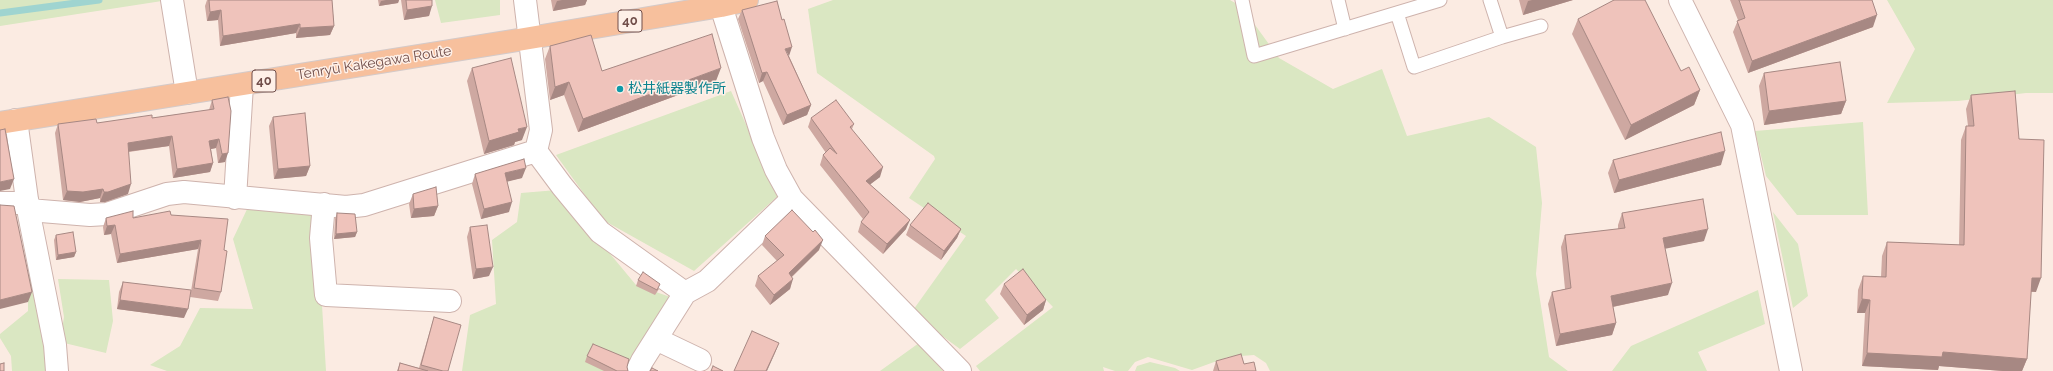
<!DOCTYPE html>
<html>
<head>
<meta charset="utf-8">
<style>
	body { margin:0 }
	canvas { display:block; background:#fbebe2 }
</style>
</head>
<body>
<canvas width="2053" height="371"></canvas>
<script>
const ctx = document.querySelector('canvas').getContext('2d');
ctx.lineJoin = 'round';
function paint(path, color) { ctx.fillStyle = color; ctx.fill(path, 'evenodd'); }
const poly = rows => new Path2D(rows.map(r => 'M' + r).join(''));
function trace(path, color, width, dash) { ctx.strokeStyle = color; ctx.lineWidth = width; ctx.lineCap = dash ? 'butt' : 'round'; ctx.setLineDash(dash || []); ctx.stroke(path); }
function write(font, color, halo, rows, align = 'center') {
  ctx.font = font + ' Raleway,"Noto Sans JP",sans-serif'; ctx.lineWidth = 3; ctx.setLineDash([]); ctx.textBaseline = 'middle'; ctx.strokeStyle = halo; ctx.fillStyle = color; for (const [text, x, y, turn = 0] of rows) {
    ctx.save(); ctx.translate(x, y); ctx.rotate((+turn || 0) * Math.PI / 180); ctx.textAlign = isNaN(turn) ? turn : align; if (halo) ctx.strokeText(text, 0, 0); ctx.fillText(text, 0, 0); ctx.restore();
  }
}
paint(poly([
	[0,0,162,0,162,1,0,26],
	[435,0,500,0,500,15,441,23],
	[833,0,1230,0,1242,7,1279,58,1333,89,1382,69,1407,136,1489,117,1536,147,1542,203,1536,274,1549,357,1568,371,1270,371,1266,363,1254,355,1228,357,1192,370,1148,357,1135,362,1128,371,1115,371,1103,367,1104,371,980,371,976,366,1053,307,1016,269,985,300,999,318,960,349,911,313,966,236,909,198,935,159,934,156,817,73,808,9],
	[1887,0,2053,0,2053,93,2026,93,1958,101,1887,103,1915,49],
	[731,91,778,196,694,271,603,220,556,155],
	[1863,122,1868,215,1797,215,1766,176,1755,131],
	[557,190,636,285,676,299,633,371,462,371,470,315,496,304,492,240,517,222,521,193],
	[249,205,313,207,322,305,326,371,167,371,150,365,180,346,200,308,253,309,233,239],
	[1773,212,1798,244,1808,296,1793,308],
	[29,274,54,371,12,371,11,356,0,338,0,334,28,311,28,302,24,275],
	[58,279,109,280,113,321,106,353,60,342,64,317],
	[1758,290,1765,324,1698,352,1707,371,1612,371,1631,346],
	[919,343,943,371,880,371],
	[1150,362,1175,368,1180,371,1135,371,1137,366]
]), '#dae7c2');
trace(poly([
	[0,13,99,0]
]), '#9fd4d0', 7);
const service = poly([
	[1242,0,1254,56,1440,0],
	[1338,0,1345,29],
	[1397,13,1414,67,1502,37,1490,0],
	[1502,37,1541,26]
]);
const minor = poly([
	[172,0,187,93],
	[525,0,541,130,536,151,562,186,600,232,685,293,707,281,792,199],
	[1680,0,1742,125,1791,371],
	[721,6,763,138,776,170,792,199,960,371],
	[235,198,242,85],
	[0,203,28,203],
	[324,204,321,238,326,295,450,301],
	[29,210,90,215,107,214,167,194,184,192,346,207,364,205,536,151],
	[656,339,700,360],
	[637,371,642,361,685,293]
]);
const tertiary = poly([
	[16,120,29,214,55,345,57,371]
]);
const primary = poly([
	[0,123,512,41,721,6,747,0]
]);
trace(service, '#ceb3ad', 15);
trace(minor, '#ceb3ad', 24);
trace(tertiary, '#ceb3ad', 24);
trace(primary, '#d4cac9', 24);
trace(service, '#fff', 13);
trace(minor, '#fff', 22);
trace(tertiary, '#fff', 22);
trace(primary, '#f7c09d', 22);
paint(poly([
	[207,0,332,0,334,26,330,35,296,38,296,33,220,46,218,20,207,21,205,6],
	[378,0,399,0,398,3,379,6],
	[401,0,432,0,429,16,404,20],
	[551,0,587,0,585,5,553,11],
	[1519,0,1573,0,1523,15],
	[1730,0,1872,0,1873,27,1748,73,1733,32,1738,20],
	[742,10,789,56,811,105,807,115,783,125,763,81,759,83,738,19],
	[1578,19,1681,71,1700,90,1694,105,1625,140,1572,34],
	[550,46,602,71,716,81,578,132,564,95,550,100,545,59],
	[472,68,522,140,515,142,514,145,484,154,467,81],
	[1764,73,1846,101,1841,114,1764,125,1759,86],
	[1971,95,2019,139,2036,292,2031,292,2027,359,2022,371,2003,371,1939,366,1938,370,1862,366,1865,313,1857,313,1858,290,1863,276,1881,277,1882,256,1887,242,1959,245,1961,140,1966,126,1968,126,1966,109],
	[212,100,225,162,218,163,216,148,211,149,213,163,210,172,173,178,169,146,129,152,128,194,105,202,100,202,100,198,80,202,63,200,55,133,58,124,97,123,152,118,209,110],
	[273,117,310,166,306,176,274,179,269,126],
	[811,118,854,124,852,129,880,177,870,184,906,229,883,254,858,232,861,222,863,219,820,165,823,155,826,153,808,127],
	[1613,160,1721,165,1614,193,1608,173],
	[475,174,522,178,507,181,509,212,481,219,472,184],
	[413,194,438,206,434,216,411,218,409,204],
	[337,213,357,232,355,237,334,239,335,219],
	[1622,213,1704,241,1665,248,1668,295,1613,307,1616,323,1612,335,1556,346,1548,304,1552,292,1565,289,1561,247,1565,235,1618,229,1618,225],
	[171,215,224,250,221,292,218,301,190,297,198,249,117,263,111,234,104,235,103,227,106,218,133,218],
	[910,225,961,229,957,238,941,260,906,235],
	[470,227,489,276,473,279,467,237],
	[56,235,76,252,74,257,56,260,54,240],
	[765,236,819,250,792,277,790,289,770,305,755,286,758,276,777,261,762,245],
	[638,280,659,289,655,295,636,286],
	[123,282,184,318,117,309,119,292],
	[1004,284,1046,300,1043,310,1024,325,1000,294],
	[434,317,448,371,397,371,400,363,419,368,431,327],
	[587,356,627,367,628,371,604,371,585,362],
	[1216,361,1244,364,1256,371,1213,371]
]), '#cea8a1');
paint(poly([
	[386,0,399,0,398,3,379,6,381,1],
	[562,0,587,0,585,5,553,11,557,1],
	[1532,0,1573,0,1523,15,1528,1],
	[432,6,429,16,404,20,407,10],
	[221,10,218,20,207,21,210,12],
	[1877,15,1873,27,1748,73,1752,61],
	[300,24,296,33,220,46,223,36],
	[334,26,330,35,296,38,300,28],
	[792,47,789,56,785,49],
	[721,68,716,81,578,132,583,119],
	[767,72,763,81,759,83,762,73],
	[569,82,564,95,550,100,555,87],
	[1700,90,1694,105,1625,140,1631,125],
	[1846,101,1841,114,1764,125,1769,111],
	[811,105,807,115,783,125,787,115],
	[527,127,522,140,515,142,514,145,484,154,489,141,518,129],
	[172,136,169,146,125,152,128,143],
	[219,139,216,148,206,150,209,141],
	[1725,151,1721,165,1614,193,1619,180],
	[228,153,225,162,218,163,222,154],
	[213,163,210,172,173,178,177,169],
	[310,166,306,176,274,179,278,169],
	[883,167,880,177,863,190,866,181],
	[526,168,522,178,502,183,505,173],
	[14,179,10,189,0,191,0,182],
	[131,184,128,194,105,202,100,202,104,192],
	[103,189,100,198,80,202,63,200,67,191],
	[512,202,509,212,481,219,484,209],
	[438,206,434,216,411,218,414,209],
	[910,220,906,229,883,254,887,244],
	[115,225,111,234,104,235,107,226],
	[961,229,957,238,941,260,944,251],
	[1708,229,1704,241,1659,250,1663,238],
	[357,232,355,237,334,239,336,234],
	[201,240,198,249,117,263,120,254],
	[823,240,819,250,785,283,789,273],
	[76,252,74,257,56,260,58,255],
	[493,267,489,276,473,279,476,269],
	[2032,278,2041,278,2036,292,2027,291],
	[793,279,790,289,770,305,774,295],
	[1672,283,1668,295,1607,308,1611,296],
	[32,292,28,302,0,309,0,300],
	[1862,299,1870,300,1865,313,1857,313],
	[120,300,188,309,184,318,117,309],
	[1046,300,1043,310,1024,325,1027,315],
	[1616,323,1612,335,1556,346,1560,334],
	[779,343,775,353,767,371,766,371],
	[1943,352,2027,359,2022,371,2003,371,1939,366,1938,370,1862,366,1867,353]
]), '#a78883');
const building = poly([
	[209,0,332,0,334,26,300,28,300,24,223,36,221,10,210,12,209,0],
	[406,0,432,0,432,6,407,10,406,0],
	[1614,0,1645,0,1681,71,1689,67,1700,90,1631,125,1578,19,1614,0],
	[1739,0,1872,0,1877,15,1752,61,1737,21,1745,18,1739,0],
	[777,1,782,20,784,19,792,47,785,49,811,105,787,115,767,72,762,73,742,10,777,1],
	[712,34,721,68,583,119,569,82,555,87,550,46,591,35,602,71,712,34],
	[511,58,527,127,518,129,519,132,489,141,472,68,511,58],
	[1840,62,1846,101,1769,111,1764,73,1840,62],
	[2015,91,2019,139,2044,140,2041,278,2032,278,2027,359,1943,352,1942,357,1867,353,1870,300,1862,299,1863,276,1886,277,1887,242,1964,245,1966,126,1974,126,1971,95,2015,91],
	[228,97,231,111,228,153,222,154,219,139,209,141,213,163,177,169,172,136,128,143,131,184,108,192,104,192,103,189,83,192,67,191,58,124,96,119,97,123,152,115,152,118,214,109,212,100,228,97],
	[836,100,854,124,850,127,883,167,866,181,910,220,887,244,861,222,869,212,823,155,830,148,837,154,811,118,836,100],
	[305,113,310,166,278,169,273,117,305,113],
	[5,129,14,179,0,182,0,130,5,129],
	[1721,132,1725,151,1619,180,1613,160,1721,132],
	[524,159,526,168,505,173,512,202,484,209,475,174,524,159],
	[436,187,438,206,414,209,413,194,436,187],
	[1703,199,1708,229,1663,238,1672,283,1611,296,1616,323,1560,334,1552,292,1571,288,1565,235,1625,228,1622,213,1703,199],
	[928,203,961,229,944,251,910,225,928,203],
	[0,205,14,206,32,292,0,300,0,205],
	[792,210,813,232,815,230,823,240,789,273,793,279,774,295,758,276,784,255,765,236,792,210],
	[133,211,133,218,170,211,171,215,228,219,224,250,227,251,221,292,194,288,201,240,120,254,115,225,107,226,106,218,133,211],
	[337,213,355,214,357,232,336,234,337,213],
	[487,225,493,267,476,269,470,227,487,225],
	[73,232,76,252,58,255,56,235,73,232],
	[1023,269,1046,300,1027,315,1004,284,1023,269],
	[643,272,660,284,657,290,638,280,643,272],
	[123,282,191,290,188,309,120,300,123,282],
	[434,317,461,325,448,371,443,371,421,365,434,317],
	[752,331,779,343,766,371,734,371,752,331],
	[593,344,629,359,627,367,628,371,617,371,587,356,593,344],
	[1241,354,1244,364,1254,362,1256,371,1219,371,1216,361,1241,354],
	[4,363,4,371,0,371,0,364,4,363],
	[400,363,428,371,398,371,400,363],
	[713,366,723,371,711,371,713,366],
	[652,368,658,371,650,371,652,368]
]);
paint(building, '#efc3bb');
trace(building, '#a78883', 1);
for (const [x, y, r, color] of [
	[620,89,4,"#0f9aa8"]
]) { const dot = new Path2D(); dot.arc(x, y, r, 0, 2 * Math.PI); ctx.fillStyle = color; ctx.fill(dot); trace(dot, '#fef0e8', 1.5); }
for (const [x, y, w] of [
	[630,21,24],
	[264,81,24]
]) { const box = new Path2D(); box.roundRect(x - w / 2, y - 11, w, 22, 3); ctx.fillStyle = '#fef0e8'; ctx.fill(box); trace(box, '#714e4a', 1); }
write('bold 13px', '#714e4a', null, [
	["40",630,21],
	["40",264,81]
]);
write('14px', '#714e4a', '#fef0e8', [
	["Tenryū Kakegawa Route",374,63,-9]
]);
write('14px', '#0d838f', '#fef0e8', [
	["松井紙器製作所",628,89]
], 'left');
</script>
</body>
</html>
